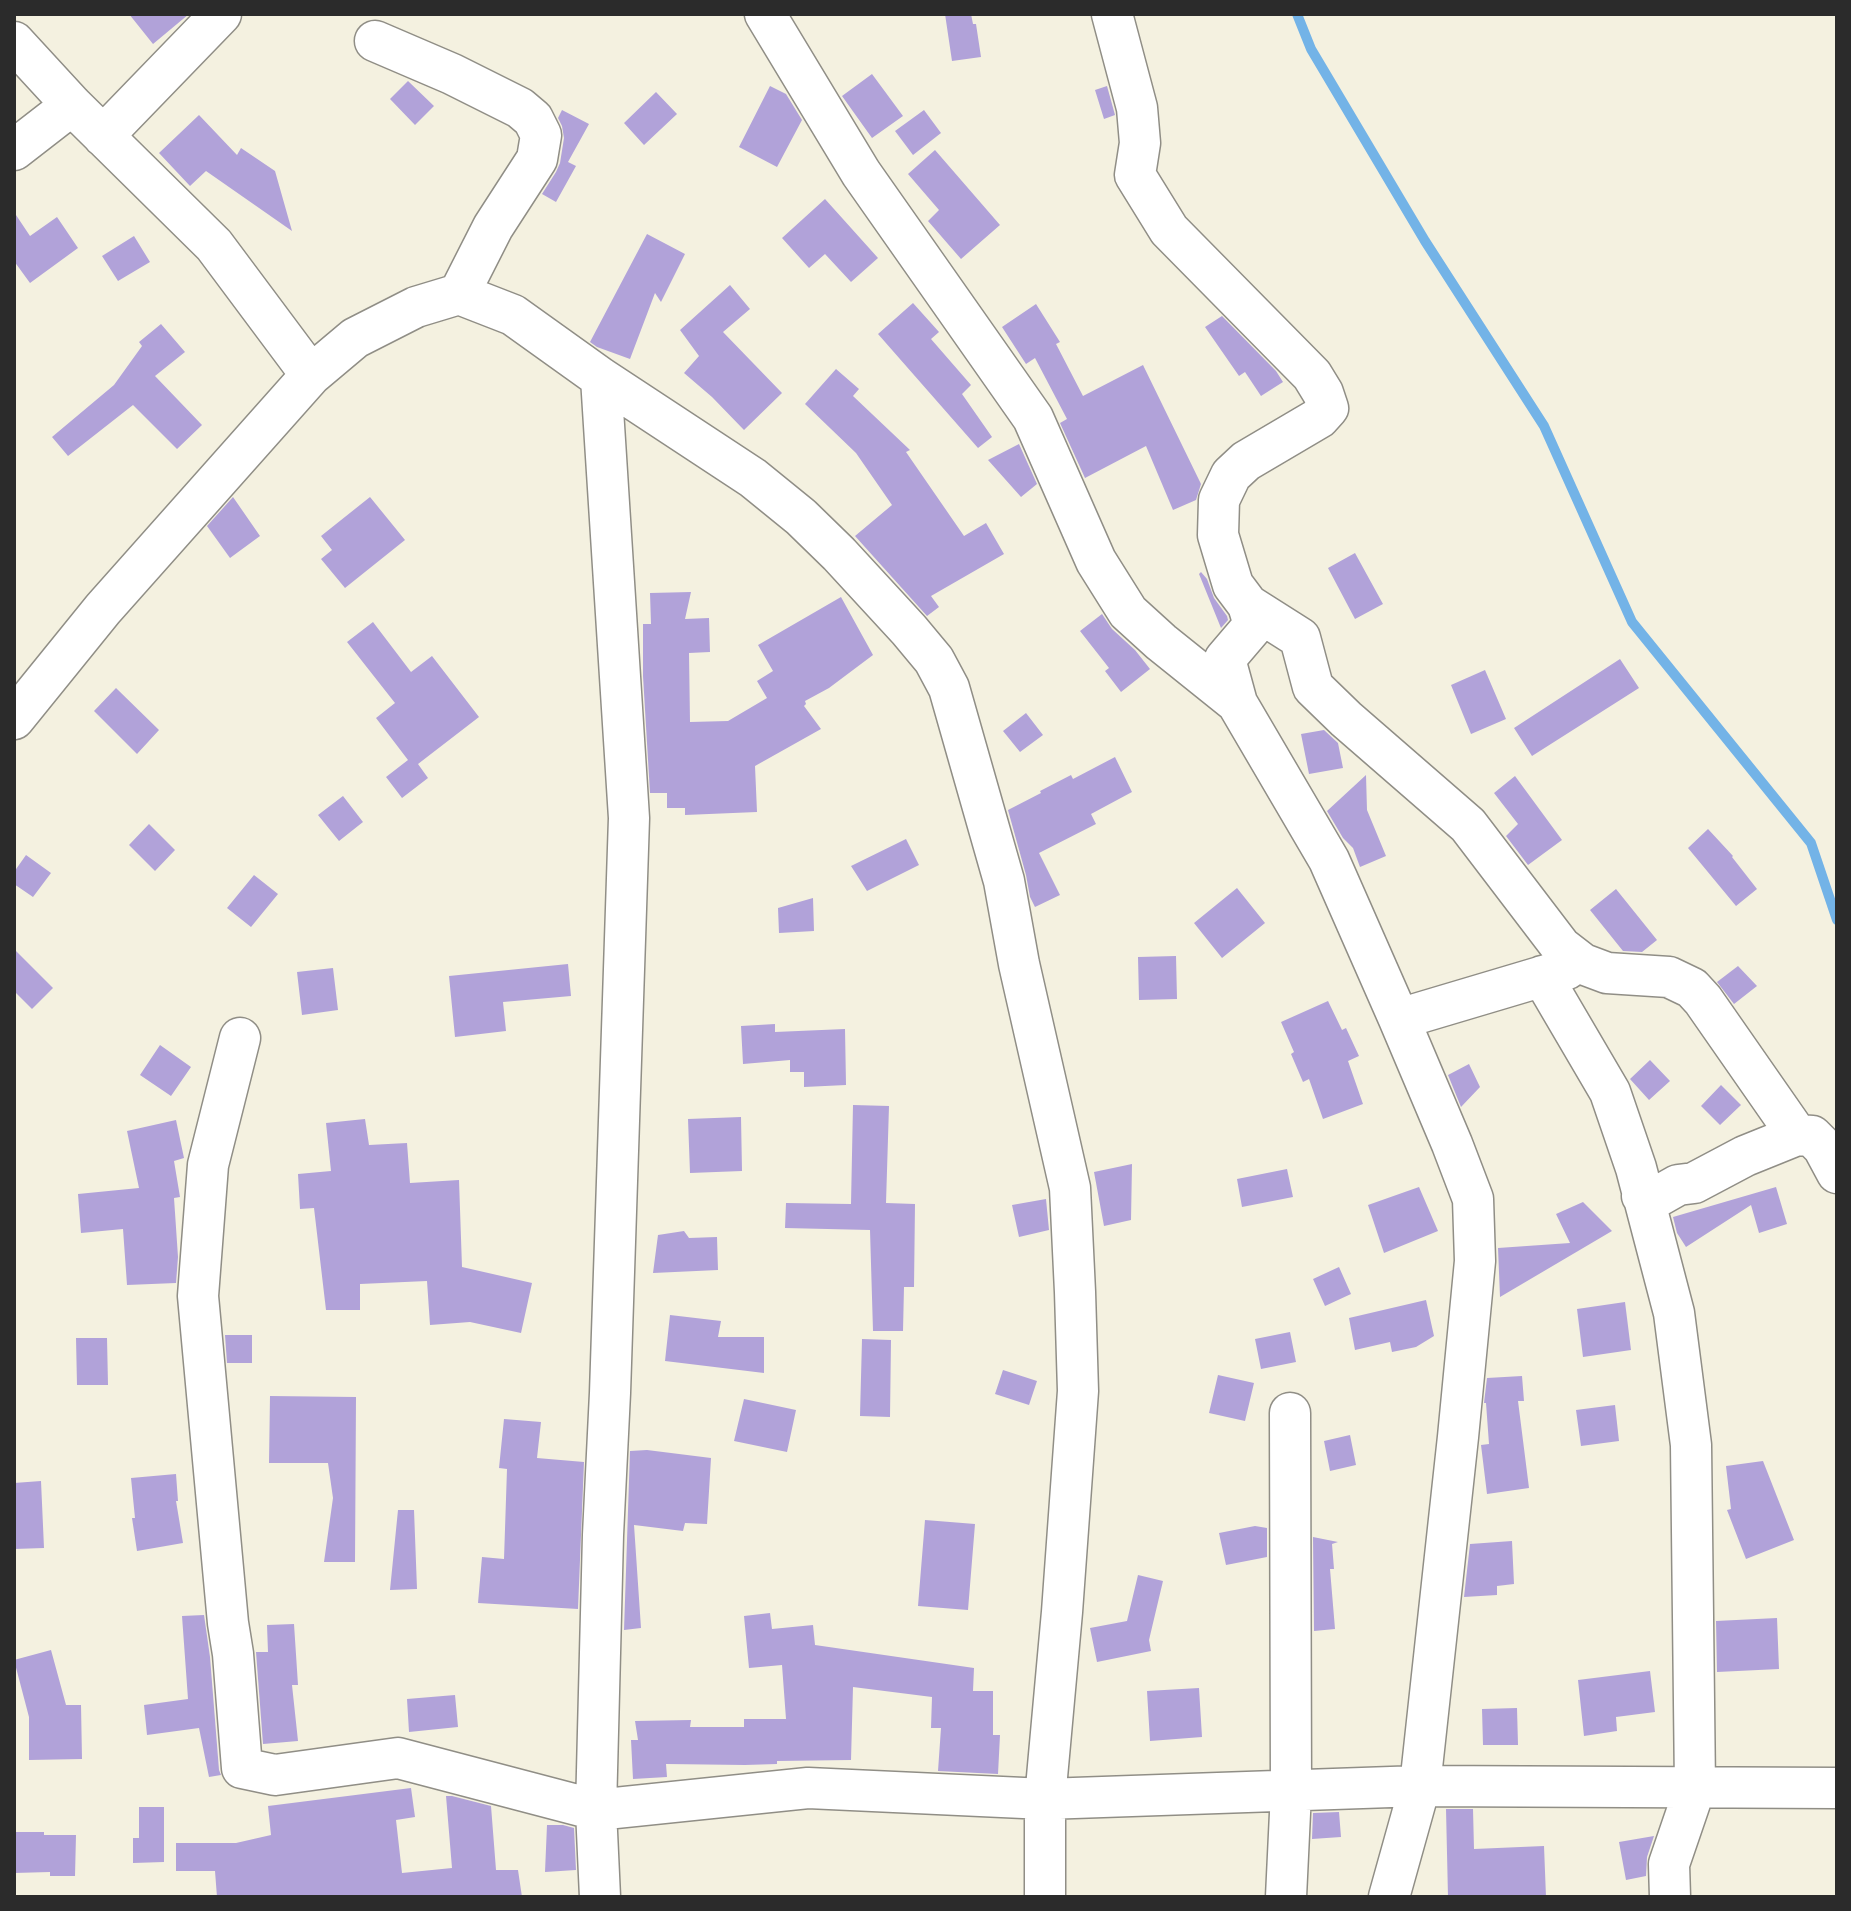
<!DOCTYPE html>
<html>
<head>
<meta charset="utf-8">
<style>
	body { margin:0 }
	#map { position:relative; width:1851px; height:1911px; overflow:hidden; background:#f4f1e0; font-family:Dekko,sans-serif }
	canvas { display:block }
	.frame { position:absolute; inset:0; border:16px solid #2b2b2b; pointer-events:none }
</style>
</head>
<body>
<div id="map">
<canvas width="1851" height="1911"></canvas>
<div class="frame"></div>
</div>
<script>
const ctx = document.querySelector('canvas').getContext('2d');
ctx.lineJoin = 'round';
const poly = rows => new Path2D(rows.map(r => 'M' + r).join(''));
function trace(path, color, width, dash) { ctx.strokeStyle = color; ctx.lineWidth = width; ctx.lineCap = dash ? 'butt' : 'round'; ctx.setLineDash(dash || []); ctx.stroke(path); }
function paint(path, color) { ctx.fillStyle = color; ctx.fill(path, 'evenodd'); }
trace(poly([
	[1297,14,1311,49,1425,241,1544,426,1632,622,1811,843,1837,920]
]), '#73b3e7', 10);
paint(poly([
	[129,14,189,14,153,44],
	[945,14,971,14,973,24,976,24,981,57,952,61],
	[872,74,903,116,872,138,842,96],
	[408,81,434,106,415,125,390,99],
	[770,86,786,94,802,120,777,167,739,147],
	[1107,86,1115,115,1104,119,1095,90],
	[656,92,677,114,644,145,624,123],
	[562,110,589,124,568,162,576,166,556,202,542,194,556,172,560,163,564,138,562,126,558,118],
	[924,110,941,133,913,155,895,131],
	[199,115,237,155,241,148,275,171,292,231,206,171,190,186,159,153],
	[935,150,1000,225,961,259,928,221,939,210,908,174],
	[825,199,878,258,851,282,825,254,809,268,782,238],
	[14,212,30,236,57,217,78,248,30,283,14,261],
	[647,234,685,254,661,302,655,293,630,359,597,347,590,342],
	[134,236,150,262,118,281,102,256],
	[730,285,750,309,723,332,782,393,744,430,712,397,684,373,699,356,680,330],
	[913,303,939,332,931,339,971,385,962,394,992,437,978,448,878,334],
	[1036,304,1060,342,1056,344,1083,396,1143,365,1201,484,1196,500,1173,510,1146,446,1085,478,1060,423,1067,419,1035,358,1026,364,1002,327],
	[1222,316,1276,371,1283,382,1261,396,1245,372,1239,376,1205,327],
	[161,324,185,352,155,376,202,425,177,449,133,405,68,456,52,437,114,385,142,346,139,342],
	[836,369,859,389,853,396,910,450,906,452,964,536,986,523,1004,554,931,596,939,607,927,616,855,536,892,505,856,453,805,404],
	[1019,444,1037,484,1021,497,988,460],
	[233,497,260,536,230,558,207,526],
	[370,497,405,540,345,588,321,559,332,550,321,536],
	[1355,553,1383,604,1355,619,1328,568],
	[1201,572,1207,579,1214,598,1227,616,1228,620,1221,628,1199,574],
	[691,592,685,619,709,618,710,652,689,653,690,722,728,721,767,698,757,681,773,671,758,645,841,597,873,655,829,688,805,701,806,704,804,706,821,729,755,766,757,812,685,815,685,808,667,808,667,793,650,793,643,676,643,624,651,624,650,593],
	[1102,614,1112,629,1135,650,1150,669,1121,692,1105,671,1109,668,1080,631],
	[373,622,411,672,432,656,479,717,418,764,428,778,402,798,386,777,408,760,376,718,395,703,347,642],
	[1620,659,1639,688,1532,756,1514,728],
	[1485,670,1506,719,1471,734,1451,685],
	[116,688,159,730,137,754,94,711],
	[1026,713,1043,735,1020,752,1003,731],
	[1324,730,1338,743,1343,768,1309,774,1301,734],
	[1115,757,1132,792,1091,814,1096,824,1039,853,1060,895,1035,907,1030,897,1026,875,1008,810,1041,793,1040,791,1071,775,1073,779],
	[1366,775,1367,810,1386,856,1360,867,1353,848,1343,838,1327,811],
	[1515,776,1562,840,1528,865,1506,836,1518,824,1494,793],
	[343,796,363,822,339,841,318,815],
	[149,824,175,850,155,871,129,845],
	[1708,829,1733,856,1732,857,1757,889,1736,906,1688,848],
	[906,839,919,865,867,891,851,866],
	[26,855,51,873,33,897,14,884,14,872],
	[254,875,278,894,251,927,227,908],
	[1237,888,1265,923,1222,958,1194,923],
	[1616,889,1657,940,1642,952,1623,951,1590,910],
	[813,898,814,931,779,933,778,908],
	[14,949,53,988,32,1009,14,991],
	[1176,956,1177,999,1139,1000,1138,957],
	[568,964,571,996,503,1002,506,1031,455,1037,449,976],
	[1738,966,1757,986,1734,1004,1717,982],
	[333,968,338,1010,302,1015,297,972],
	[1328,1001,1342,1030,1346,1028,1359,1056,1348,1061,1363,1104,1323,1119,1309,1079,1303,1082,1291,1054,1294,1052,1281,1022],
	[775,1024,775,1032,845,1029,846,1085,804,1087,804,1072,790,1072,790,1060,743,1064,741,1026],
	[160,1045,191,1067,171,1096,140,1075],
	[1650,1060,1670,1081,1649,1100,1630,1079],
	[1469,1064,1480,1087,1461,1107,1448,1075],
	[1721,1085,1741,1105,1720,1125,1701,1106],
	[853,1105,889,1106,886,1203,915,1204,914,1287,904,1287,903,1331,873,1331,870,1230,785,1228,786,1203,851,1204],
	[741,1117,742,1171,690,1173,688,1119],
	[365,1119,369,1145,407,1143,410,1183,459,1180,462,1267,532,1283,521,1333,470,1322,430,1325,427,1281,360,1284,360,1310,326,1310,314,1208,300,1209,298,1174,331,1171,326,1123],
	[176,1120,184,1158,174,1161,180,1197,174,1198,178,1257,176,1283,127,1285,123,1229,81,1233,78,1194,139,1188,127,1131],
	[1132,1164,1131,1220,1104,1226,1094,1172],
	[1287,1169,1293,1197,1242,1207,1237,1179],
	[1419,1187,1438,1231,1384,1253,1368,1205],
	[1776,1187,1787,1224,1759,1233,1751,1205,1686,1247,1677,1233,1673,1217],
	[1046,1199,1049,1230,1019,1237,1012,1205],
	[1583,1202,1612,1231,1500,1297,1498,1248,1570,1243,1556,1214],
	[684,1231,689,1238,717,1237,718,1270,653,1273,658,1235],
	[1339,1267,1351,1294,1325,1306,1313,1279],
	[1426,1300,1434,1336,1416,1347,1392,1352,1390,1342,1355,1350,1349,1318],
	[1625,1302,1631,1350,1583,1357,1577,1309],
	[670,1315,721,1321,718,1337,764,1337,764,1373,665,1361],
	[1290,1332,1296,1362,1261,1369,1255,1339],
	[225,1335,252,1335,252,1363,227,1363],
	[76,1338,107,1338,108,1385,77,1385],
	[862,1339,891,1340,890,1417,860,1416],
	[1003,1370,1037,1381,1029,1405,995,1394],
	[1218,1375,1254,1383,1245,1421,1209,1413],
	[1522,1376,1524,1401,1518,1401,1529,1488,1487,1494,1481,1445,1489,1444,1486,1403,1484,1403,1487,1378],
	[270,1396,356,1397,355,1562,324,1562,333,1498,328,1463,269,1463],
	[744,1399,796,1410,787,1452,734,1441],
	[1615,1405,1619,1441,1581,1446,1576,1410],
	[504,1419,541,1422,537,1458,584,1462,578,1609,478,1603,482,1557,504,1559,507,1469,499,1468],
	[1350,1435,1356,1465,1330,1471,1324,1441],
	[647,1450,711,1458,707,1524,685,1523,683,1531,634,1525,641,1628,624,1630,630,1451],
	[1763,1461,1794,1540,1746,1559,1727,1510,1731,1509,1726,1466],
	[176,1474,178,1501,176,1501,183,1543,137,1551,132,1518,135,1518,131,1478],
	[41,1481,44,1548,14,1549,14,1483],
	[398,1510,414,1510,417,1589,390,1590],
	[925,1520,975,1524,968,1610,918,1606],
	[1255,1526,1267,1528,1267,1557,1226,1565,1219,1533],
	[1313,1537,1338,1542,1332,1544,1334,1569,1330,1569,1335,1629,1314,1631],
	[1512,1541,1514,1584,1497,1586,1497,1595,1464,1597,1470,1544],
	[1138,1575,1163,1581,1149,1640,1151,1651,1097,1662,1090,1628,1127,1621],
	[770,1613,772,1629,813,1625,815,1645,974,1668,973,1691,993,1691,993,1735,1000,1735,998,1774,938,1771,941,1728,931,1728,932,1697,853,1687,851,1760,777,1761,777,1764,745,1765,666,1764,667,1777,633,1779,631,1740,638,1740,635,1721,691,1720,690,1727,744,1727,744,1719,786,1719,782,1665,749,1668,744,1616],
	[204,1615,210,1657,219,1770,221,1775,209,1777,199,1728,147,1735,144,1705,188,1699,182,1616],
	[1777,1618,1779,1669,1717,1672,1716,1621],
	[294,1624,298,1685,292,1685,298,1741,263,1744,256,1652,268,1652,267,1625],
	[51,1650,66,1705,81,1705,82,1759,29,1760,29,1717,14,1660],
	[1650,1671,1655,1712,1616,1717,1617,1731,1584,1736,1578,1680],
	[1199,1688,1202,1737,1150,1741,1147,1691],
	[455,1695,458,1727,409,1732,407,1699],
	[1517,1708,1518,1745,1483,1745,1482,1709],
	[411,1788,415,1817,396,1820,402,1873,452,1868,446,1796,452,1796,491,1806,496,1870,518,1870,522,1897,217,1897,215,1871,176,1871,176,1843,236,1843,271,1835,268,1806],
	[139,1807,164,1807,164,1862,133,1863,133,1838,139,1838],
	[1446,1809,1473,1809,1474,1849,1544,1846,1546,1897,1448,1897],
	[1339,1812,1341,1837,1312,1839,1313,1813],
	[547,1825,563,1825,574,1828,576,1870,545,1872],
	[14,1832,44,1832,44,1835,76,1835,75,1876,50,1876,50,1872,14,1873],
	[1654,1836,1647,1857,1646,1876,1626,1880,1619,1842]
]), '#b1a2d9');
const street = poly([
	[765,14,861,173,1033,418,1096,561,1128,612,1161,642,1237,703],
	[1112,14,1137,108,1140,143,1135,175,1169,230,1312,375,1323,393,1328,408,1319,418,1246,461,1231,475,1219,500,1218,535,1233,585,1248,605,1254,625,1225,659,1237,703,1329,860,1399,1019,1452,1144,1473,1199,1475,1261,1458,1437,1420,1786,1389,1897],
	[375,41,452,74,520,108,533,119,541,135,537,159,493,227,459,294],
	[14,42,72,105,214,245,311,375],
	[103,136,221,14],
	[14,150,72,105],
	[1248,605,1300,638,1313,687,1346,719,1468,825,1561,947,1583,964,1607,973,1669,977,1692,988,1703,1000,1797,1135],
	[14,719,103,609,311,375,355,338,416,307,459,294,513,315,601,378,753,478,801,517,839,554,909,630,934,660,949,688,1004,881,1019,964,1070,1188,1075,1292,1078,1391,1062,1612,1045,1799,1045,1897],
	[1542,976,1610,1092,1636,1168,1674,1313,1691,1445,1695,1788,1669,1864,1670,1897],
	[1399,1019,1567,969],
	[240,1038,208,1165,198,1296,228,1623,233,1654,242,1768,275,1775,398,1758,596,1810,808,1788,1045,1799,1420,1786,1837,1788],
	[1642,1196,1655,1198,1678,1185,1694,1183,1745,1156,1797,1135,1812,1136,1823,1147,1837,1173],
	[600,1897,596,1810,603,1535,610,1393,629,818,601,378],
	[1286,1897,1291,1792,1290,1413]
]);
trace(street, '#908e86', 43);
trace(street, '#fff', 40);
</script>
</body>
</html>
